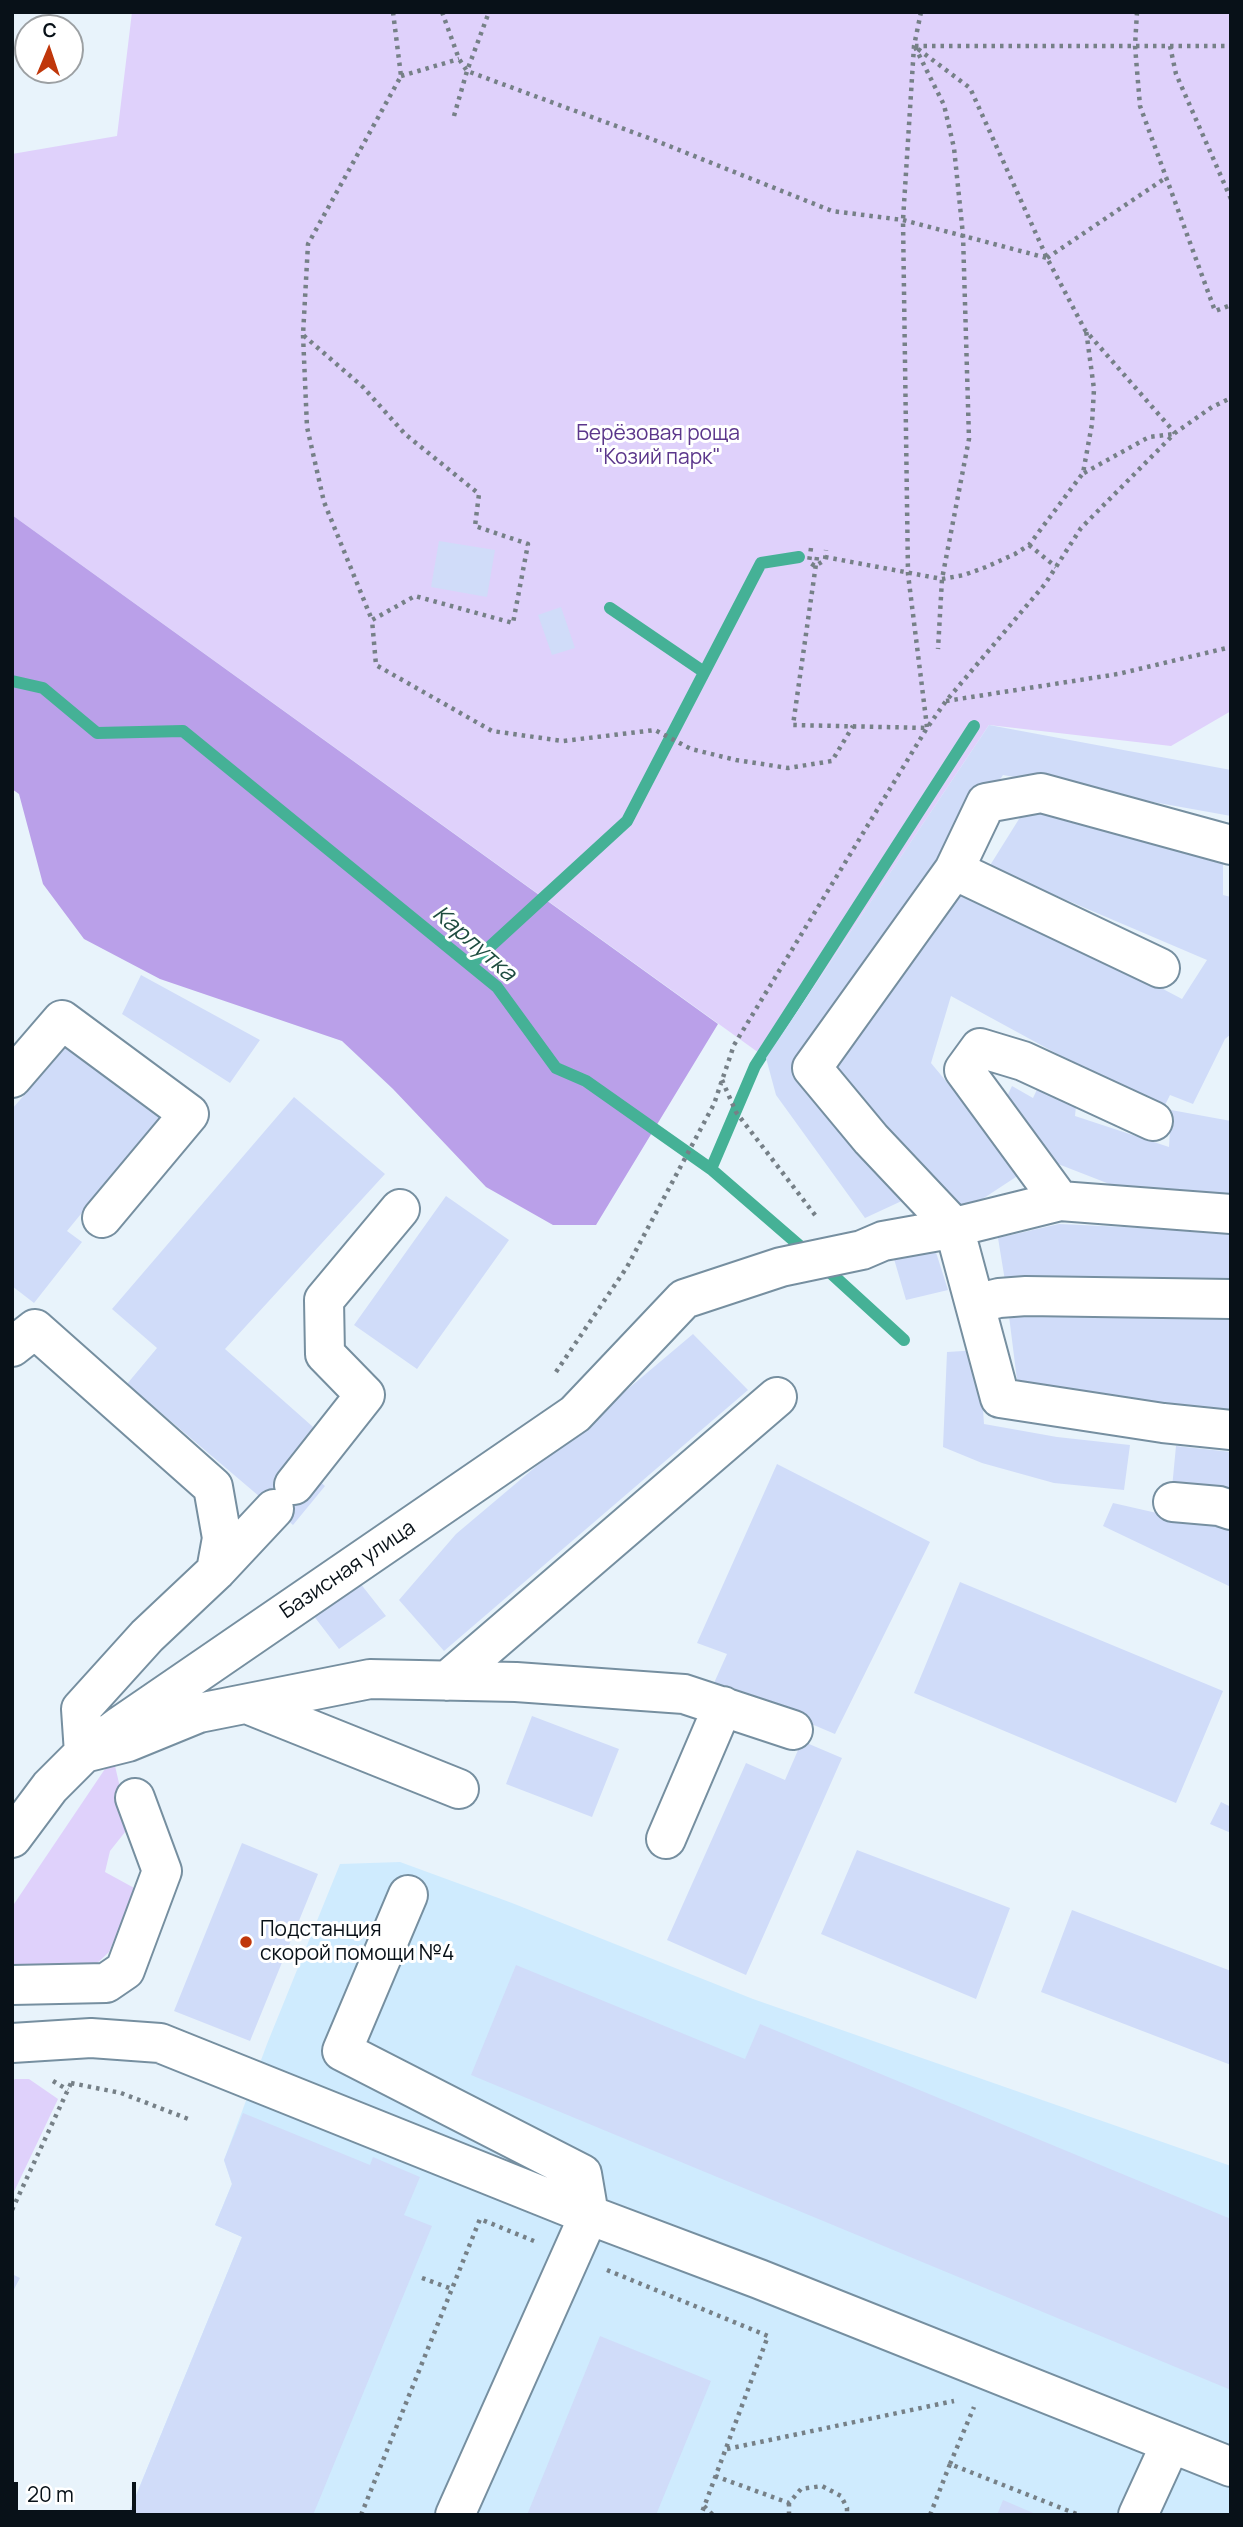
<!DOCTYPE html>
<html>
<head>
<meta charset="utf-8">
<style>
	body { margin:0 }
	#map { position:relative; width:1243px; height:2527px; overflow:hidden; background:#e8f3fb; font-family:Manrope,sans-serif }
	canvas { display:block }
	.frame { position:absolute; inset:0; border:14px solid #081118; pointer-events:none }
	.north { position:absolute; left:14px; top:14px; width:70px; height:70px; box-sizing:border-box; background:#fff; border:2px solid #9ca0a3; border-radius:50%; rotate:2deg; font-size:19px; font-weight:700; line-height:28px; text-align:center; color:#081118 }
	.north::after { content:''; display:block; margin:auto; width:24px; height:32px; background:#c0370b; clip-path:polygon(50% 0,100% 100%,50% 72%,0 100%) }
	.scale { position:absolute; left:14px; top:2482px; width:122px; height:32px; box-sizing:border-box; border:4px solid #081118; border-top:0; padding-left:9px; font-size:21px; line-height:24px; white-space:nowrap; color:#081118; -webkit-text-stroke:5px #fff; paint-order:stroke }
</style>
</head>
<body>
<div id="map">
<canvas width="1243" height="2527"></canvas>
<div class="frame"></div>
<div class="north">С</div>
<div class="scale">20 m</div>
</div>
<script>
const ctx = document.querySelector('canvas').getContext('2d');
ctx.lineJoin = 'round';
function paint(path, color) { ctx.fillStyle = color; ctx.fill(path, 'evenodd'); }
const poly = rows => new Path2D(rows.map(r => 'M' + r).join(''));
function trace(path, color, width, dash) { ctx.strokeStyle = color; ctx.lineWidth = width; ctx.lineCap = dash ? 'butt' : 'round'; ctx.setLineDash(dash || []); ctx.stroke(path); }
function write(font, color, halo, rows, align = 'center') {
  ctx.font = font + ' Manrope,sans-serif'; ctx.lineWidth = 6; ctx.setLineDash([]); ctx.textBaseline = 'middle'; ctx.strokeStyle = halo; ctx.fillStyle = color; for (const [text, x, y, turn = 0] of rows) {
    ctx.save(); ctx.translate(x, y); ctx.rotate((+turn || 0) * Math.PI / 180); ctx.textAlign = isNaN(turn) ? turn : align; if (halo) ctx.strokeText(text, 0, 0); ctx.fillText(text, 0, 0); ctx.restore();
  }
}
paint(poly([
	[400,1862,512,1903,753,1999,1231,2166,1231,2515,128,2515,242,2237,215,2225,232,2184,224,2160,267,2044,340,1864]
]), '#cfebfe');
paint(poly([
	[132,12,1231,12,1231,711,1171,746,989,725,766,1058,12,515,12,154,117,136],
	[113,1757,129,1827,110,1851,105,1872,136,1889,109,1952,90,1970,12,1976,12,1907],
	[15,2079,29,2079,58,2099,12,2196,12,2082]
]), '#dfd1fb');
paint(poly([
	[12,515,718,1024,596,1225,553,1225,486,1187,393,1089,342,1041,160,979,84,939,43,884,19,794,12,789]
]), '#baa0e9');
trace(poly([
	[610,608,704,672],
	[12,681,43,688,97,733,183,731,497,987,556,1068,586,1081,711,1169,808,1253],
	[470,965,627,821,761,563,799,557],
	[711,1169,755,1066,974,726],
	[822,1265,904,1340]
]), '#45b196', 12);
paint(poly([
	[439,541,495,550,487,597,431,587],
	[561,607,575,648,552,655,538,615],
	[989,725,1231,770,1231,816,1003,775,802,1072,906,1199,865,1218,776,1095,766,1058],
	[1029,803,1223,862,1223,895,1231,897,1231,1034,1225,1039,1193,1104,1170,1095,1162,1111,951,996,931,1063,1022,1173,955,1217,836,1069,936,918,966,885,1182,999,1207,960,989,867],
	[141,975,260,1040,230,1083,122,1014],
	[68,1045,161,1116,67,1231,82,1242,34,1303,12,1286,12,1109],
	[1042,1079,1077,1096,1075,1116,1169,1147,1171,1110,1231,1121,1231,1198,1165,1198,1112,1185,1035,1155,1000,1111,1012,1086,1033,1098],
	[294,1097,385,1174,225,1349,321,1434,311,1474,325,1486,293,1525,127,1384,157,1348,112,1309],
	[446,1196,509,1240,417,1369,354,1325],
	[1059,1224,1231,1232,1231,1296,1007,1293,998,1238],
	[933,1243,948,1290,906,1300,892,1252],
	[1231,1308,1231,1417,1019,1396,1009,1316],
	[693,1334,748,1390,444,1651,399,1600,456,1534],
	[979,1350,984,1424,1057,1437,1130,1445,1124,1490,1054,1483,982,1463,943,1447,947,1352],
	[1176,1446,1231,1452,1231,1500,1172,1488],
	[777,1464,930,1542,835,1734,714,1683,727,1654,697,1643],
	[1113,1503,1205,1524,1231,1524,1231,1587,1103,1526],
	[356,1578,386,1616,339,1649,310,1611],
	[960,1582,1223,1691,1176,1803,914,1693],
	[532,1716,619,1749,592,1817,506,1784],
	[802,1741,842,1758,746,1975,667,1940,746,1763,785,1780],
	[1221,1802,1231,1807,1231,1833,1210,1824],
	[242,1843,318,1874,250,2041,174,2011],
	[857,1850,1010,1908,976,1999,821,1934],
	[1072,1910,1231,1971,1231,2065,1041,1992],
	[516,1965,745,2059,760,2024,1231,2219,1231,2390,471,2075],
	[243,2113,370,2165,373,2157,420,2177,404,2215,432,2226,313,2515,128,2515,242,2237,215,2225,232,2184,224,2160],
	[12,2274,20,2278,12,2293],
	[600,2336,711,2381,656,2515,527,2515],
	[1003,2500,1038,2515,997,2515]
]), '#d0dcf9');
const minor = poly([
	[1231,845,1041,793,986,803,954,870,812,1068,871,1139,954,1227,1000,1398,1163,1423,1231,1430],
	[954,870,1160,968],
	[12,1078,62,1020,189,1114,102,1218],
	[1060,1201,964,1070,980,1048,1023,1061,1153,1121],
	[975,1304,999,1298,1026,1296,1231,1299],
	[12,1347,35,1329,213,1487,222,1538,216,1571],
	[294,1485,365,1395,325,1354,324,1300,400,1209],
	[1173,1502,1219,1506,1231,1510],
	[274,1509,216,1571,147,1636,81,1709,84,1753,128,1742,199,1713,370,1679,516,1682,684,1694,793,1730],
	[447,1681,777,1397],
	[247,1704,459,1789],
	[12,1838,50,1787,84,1753,120,1726,575,1414,684,1299,781,1267,862,1250,883,1241,939,1231,1060,1201,1231,1214],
	[666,1839,723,1706],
	[408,1895,342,2051,582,2174,589,2215,455,2515],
	[12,1985,106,1983,125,1970,162,1871,135,1798],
	[12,2043,91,2038,160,2043,589,2215,759,2279,1231,2467],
	[1138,2515,1171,2443]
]);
trace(minor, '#768fa0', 42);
trace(poly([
	[393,12,401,76,308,244,303,335,363,387,405,434,479,494,475,526,528,544,513,623,415,596,372,620,376,665,492,731,563,741,655,730,691,749,736,760,788,768,832,761,853,726],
	[442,12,459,59,467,71,654,140,832,211,903,220],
	[921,12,914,46,903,220,908,574,927,727],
	[1137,12,1135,46,1140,106,1215,311,1231,305],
	[915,46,1231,46],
	[1170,46,1176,74,1231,199],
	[915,47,944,105,954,148,963,235,969,439,942,579,938,649],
	[918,49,970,88,1047,258,1085,330,1175,433],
	[401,76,459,59],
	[454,116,467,71,489,12],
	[1047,258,1167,177],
	[303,335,307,427,324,502,372,620],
	[1084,473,1149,437,1174,434],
	[1029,545,1056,567],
	[811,548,809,562,815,566,825,560,826,550],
	[817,557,793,725,927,728],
	[825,557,942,579,964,575,986,567,1015,554,1029,545,1083,473,1092,424,1094,389,1086,330],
	[946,701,1118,674,1231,647],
	[722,1080,736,1112,818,1219],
	[556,1372,627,1267,714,1104,734,1045,927,728,946,701,1045,584,1081,528,1175,433,1212,407,1231,398],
	[53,2081,68,2090],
	[71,2083,121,2093,191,2120],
	[12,2210,72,2081],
	[607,2270,768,2336,701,2515],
	[422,2278,452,2289],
	[727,2449,954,2401],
	[950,2464,974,2407],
	[715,2476,789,2503,801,2489,822,2486,841,2496,847,2508,847,2515],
	[704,2506,713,2515],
	[361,2515,480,2219,534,2241],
	[789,2515,789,2503],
	[930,2515,950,2464,1079,2515]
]), '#768087', 4.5, [3.5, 5]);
trace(minor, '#fff', 38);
trace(poly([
	[903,220,1047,258]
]), '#768087', 4.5, [3.5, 5]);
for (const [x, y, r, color] of [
	[246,1942,7,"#c0370b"]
]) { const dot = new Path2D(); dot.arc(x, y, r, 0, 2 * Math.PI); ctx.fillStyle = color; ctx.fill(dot); trace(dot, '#fff', 2.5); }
write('21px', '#5b368b', '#fff', [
	["Берёзовая роща",658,434],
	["\"Козий парк\"",658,458]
]);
write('21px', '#081118', '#fff', [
	["Базисная улица",348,1570,-34]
]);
write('21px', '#081118', '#fff', [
	["Подстанция",260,1930],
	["скорой помощи №4",260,1954]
], 'left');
write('italic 23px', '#1e4c40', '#fff', [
	["Карлутка",474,944,41]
]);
</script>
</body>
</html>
